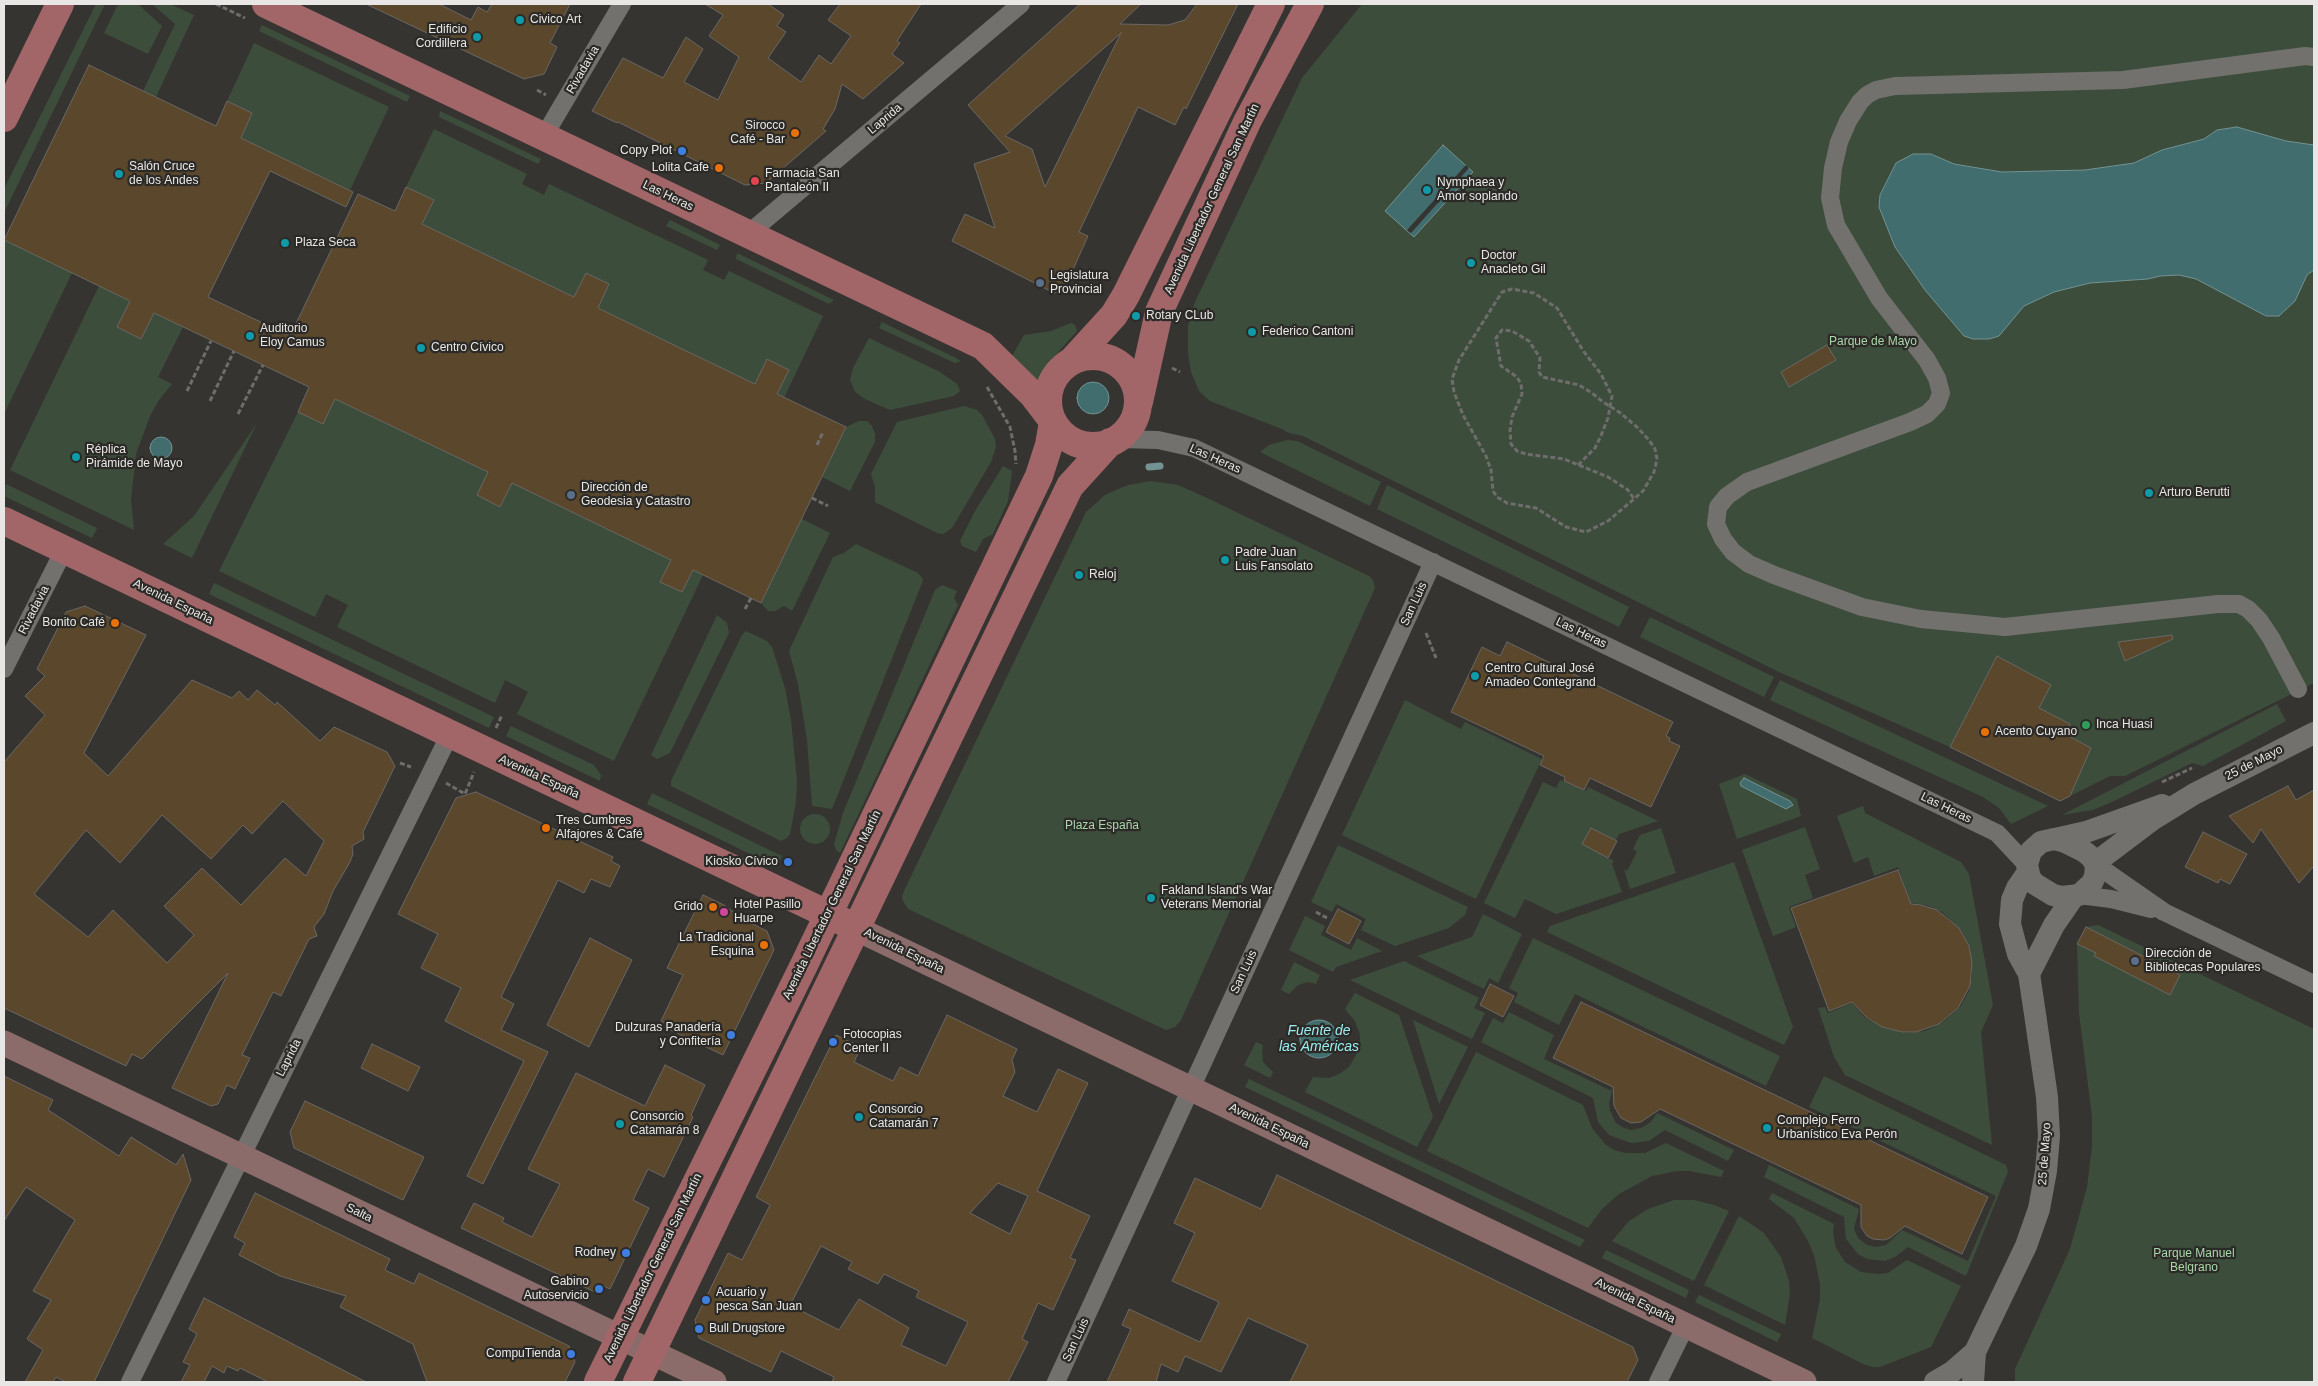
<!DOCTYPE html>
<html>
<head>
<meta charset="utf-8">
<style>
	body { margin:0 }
	#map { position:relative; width:2318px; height:1386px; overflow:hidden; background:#363431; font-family:Arial,sans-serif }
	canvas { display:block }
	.frame { position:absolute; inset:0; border:5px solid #e8e7e5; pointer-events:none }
</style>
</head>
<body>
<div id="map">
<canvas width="2318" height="1386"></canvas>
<div class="frame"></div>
</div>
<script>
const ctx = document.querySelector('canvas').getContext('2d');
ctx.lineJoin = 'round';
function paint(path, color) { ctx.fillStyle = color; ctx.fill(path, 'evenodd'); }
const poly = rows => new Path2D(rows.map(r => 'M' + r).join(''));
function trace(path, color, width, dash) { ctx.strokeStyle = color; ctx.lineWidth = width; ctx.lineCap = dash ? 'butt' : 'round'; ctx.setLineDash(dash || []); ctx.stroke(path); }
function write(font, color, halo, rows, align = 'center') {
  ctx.font = font + ' Arial,sans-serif'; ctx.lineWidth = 4.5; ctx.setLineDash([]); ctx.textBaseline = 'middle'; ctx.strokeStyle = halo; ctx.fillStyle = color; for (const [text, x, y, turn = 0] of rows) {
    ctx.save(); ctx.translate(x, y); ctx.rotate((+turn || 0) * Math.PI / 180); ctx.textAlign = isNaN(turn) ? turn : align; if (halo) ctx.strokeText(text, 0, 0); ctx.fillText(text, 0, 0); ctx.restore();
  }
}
paint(poly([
	[96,4,105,4,4,213,4,189],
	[118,4,138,4,162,26,148,54,104,33],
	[152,4,170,4,194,15,156,97,143,91,175,24],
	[1362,4,2314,4,2314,683,2125,776,2110,776,2060,801,1950,747,1779,672,1303,436,1289,433,1282,429,1210,401,1199,391,1191,372,1188,353,1188,326,1195,302,1302,78],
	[262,25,410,96,407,102,259,31],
	[254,43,389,107,350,190,241,138,252,113,227,101],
	[440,111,541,159,538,164,439,117],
	[434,129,527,174,522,184,544,195,549,184,708,260,703,270,720,278,724,280,729,271,823,316,784,398,777,394,788,370,767,359,755,384,598,308,609,284,586,273,574,297,422,224,434,200,406,187],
	[670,220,720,245,717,250,666,226],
	[4,240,72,273,4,414],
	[737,253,834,300,829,304,736,259],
	[99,286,130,301,117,327,141,338,154,313,183,327,158,377,172,384,159,400,150,416,136,454,131,500,134,530,10,470],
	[882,322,954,357,961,361,955,363,879,328],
	[1071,323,1075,325,1077,331,1052,359,1043,381,1039,385,1011,358,1024,335,1051,331],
	[869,338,940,372,957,384,960,391,954,396,890,410,865,399,855,392,850,380,853,368],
	[335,399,488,472,477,495,500,507,512,483,671,560,661,582,682,592,693,570,703,575,614,761,517,714,528,692,505,680,495,703,337,627,348,605,326,594,315,617,219,571,298,412,323,424],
	[964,406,977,410,982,415,995,439,996,447,991,462,952,528,943,534,937,533,875,502,875,487,871,474,897,422],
	[859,421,867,421,872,426,875,434,875,442,850,491,822,477,846,427],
	[257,423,192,558,163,544,194,516],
	[1287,440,1297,441,1381,482,1370,506,1260,452,1269,445],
	[1003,466,1012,471,1008,501,993,534,983,539,976,552,962,546,960,541,975,511],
	[1151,481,1178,485,1205,497,1369,576,1373,580,1375,588,1181,1020,1175,1027,1166,1030,908,909,902,899,903,893,1086,512,1105,495,1116,490,1128,485],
	[6,484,97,528,92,538,4,496],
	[1387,485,1629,607,1619,627,1377,509],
	[802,519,830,533,792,611,784,606,775,611,768,611,761,603],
	[856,544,918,573,923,579,922,583,832,809,812,806,807,740,798,684,789,651,833,557,844,553],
	[214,583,494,717,489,728,209,594],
	[942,585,957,591,954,598,958,605,840,853,836,850,834,844,843,813,935,590],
	[717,615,727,623,729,633,670,753,657,759,651,755],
	[1650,617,1774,677,1764,697,1640,637],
	[746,631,767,641,772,647,785,688,791,720,797,781,796,802,790,834,787,838,781,841,671,786,671,781,742,635],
	[1780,680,2048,806,2011,824,1999,808,1983,797,1770,700],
	[1405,700,1461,729,1465,722,1542,759,1476,899,1342,835],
	[2277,704,2286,721,2203,766,2192,763,2112,802,2093,810,2062,815],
	[511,726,594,765,601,775,600,781,506,736],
	[1745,774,1797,799,1801,816,1737,839,1719,784],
	[1560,780,1586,791,1588,787,1658,821,1619,834,1616,840,1591,828,1583,844,1614,861,1612,864,1622,892,1556,914,1525,899,1515,918,1484,903,1543,782,1556,788],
	[652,793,782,856,777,867,647,804],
	[1863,806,1865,813,1961,862,1969,874,1993,1005,1981,1032,1992,1145,1845,1075,1834,1057,1818,1008,1825,1007,1828,1013,1852,1003,1865,1018,1884,1028,1907,1033,1925,1031,1942,1023,1960,1007,1969,991,1972,976,1971,952,1962,931,1942,912,1926,905,1911,903,1898,867,1874,876,1868,857,1854,863,1837,816],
	'800 829a15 15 0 1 1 30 0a15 15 0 1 1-30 0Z',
	[1805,827,1820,869,1805,875,1813,898,1789,907,1796,927,1773,936,1742,850],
	[1661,828,1676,873,1630,889,1624,869,1627,871,1637,852,1633,849,1640,835],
	[1338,845,1468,907,1465,915,1449,928,1395,946,1361,930,1366,919,1336,904,1332,912,1311,902],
	[1734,862,1793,1027,1784,1045,1547,932,1550,926],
	[1483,914,1522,934,1498,983,1489,978,1484,989,1417,956,1472,937],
	[1305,916,1325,926,1321,935,1351,950,1357,938,1382,951,1336,967,1333,972,1289,950],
	[2098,925,2314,1029,2314,1382,2015,1382,2015,1369,2070,1249,2087,1187,2092,1146,2092,1117,2079,1013,2077,944,2086,927],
	[1533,938,1780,1056,1766,1086,1575,994,1559,1025,1514,1002,1518,993,1509,988],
	[1404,961,1479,998,1474,1008,1485,1013,1472,1039,1350,980],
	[1294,962,1320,975,1316,984,1308,982,1298,985,1289,994,1281,990],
	[1355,993,1399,1015,1433,1117,1417,1147,1305,1092,1313,1077,1329,1078,1339,1074,1349,1067,1355,1057,1360,1046,1360,1035,1355,1021,1345,1009],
	[1509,1012,1554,1035,1544,1059,1612,1091,1609,1103,1610,1111,1616,1123,1622,1127,1630,1130,1641,1128,1651,1122,1657,1113,1734,1150,1728,1161,1665,1130,1649,1141,1631,1143,1609,1135,1598,1122,1593,1098,1481,1042,1493,1018,1503,1023],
	[1413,1020,1468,1047,1439,1104],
	[1256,1042,1263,1045,1262,1052,1263,1062,1273,1072,1270,1078,1244,1065],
	[1476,1052,1583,1105,1592,1128,1605,1144,1614,1150,1625,1153,1645,1153,1666,1143,1724,1171,1721,1177,1689,1171,1677,1171,1652,1176,1619,1194,1602,1209,1588,1228,1427,1151],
	[1824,1076,2006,1165,2008,1172,2005,1179,1966,1276,1908,1247,1895,1257,1885,1261,1867,1259,1858,1254,1846,1239,1844,1217,1764,1177,1769,1165,1859,1209,1854,1229,1858,1238,1867,1245,1876,1247,1886,1245,1902,1230,1968,1261,1996,1196,1809,1107],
	[1249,1079,1585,1240,1580,1247,1245,1087],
	[1772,1193,1834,1224,1833,1233,1836,1248,1845,1262,1861,1272,1878,1274,1888,1273,1907,1260,1961,1286,1931,1347,1880,1367,1873,1367,1863,1364,1812,1338,1820,1299,1820,1284,1814,1255,1808,1241,1794,1218,1769,1199],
	[1674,1200,1694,1200,1714,1205,1729,1211,1694,1281,1612,1241,1629,1221,1648,1209],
	[1739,1216,1764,1233,1781,1257,1789,1281,1790,1294,1785,1325,1704,1285],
	[1606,1250,1689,1290,1686,1298,1602,1258],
	[1699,1295,1781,1334,1777,1342,1695,1302]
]), '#3c4d3c');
const water = poly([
	[2237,127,2286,141,2314,145,2314,270,2307,275,2295,301,2279,316,2266,316,2196,279,2179,275,2160,276,2148,279,2090,283,2054,292,2024,306,1999,336,1989,339,1973,339,1964,336,1925,290,1895,247,1879,207,1880,195,1896,163,1913,154,1931,154,1954,164,2002,172,2085,170,2134,163,2162,150,2204,139,2217,130,2237,127],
	[1443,145,1473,172,1414,237,1385,211,1443,145],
	'1077 398a16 16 0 1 1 32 0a16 16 0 1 1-32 0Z',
	'150 448a11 11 0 1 1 22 0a11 11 0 1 1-22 0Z',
	[1744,778,1790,801,1793,805,1786,809,1741,786,1740,783,1744,778],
	'1300 1039a19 19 0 1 1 38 0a19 19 0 1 1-38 0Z'
]);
paint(water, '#416d6f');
trace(water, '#739292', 1);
paint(poly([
	[1466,165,1469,168,1411,233,1409,232,1407,230]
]), '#363431');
trace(poly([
	[1149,467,1160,466]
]), '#739292', 7);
const building = poly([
	[366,4,439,4,471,20,478,7,487,12,492,4,570,4,550,43,557,47,544,74,524,79,366,4],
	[705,4,768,4,784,15,777,26,786,32,768,58,801,82,819,55,831,64,851,36,828,20,840,4,921,4,897,41,900,43,892,54,904,63,863,99,842,84,835,109,823,129,826,131,766,183,745,185,618,122,617,123,592,111,623,58,663,78,686,37,703,49,684,82,718,100,739,57,709,36,723,15,705,4],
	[1080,4,1141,4,1120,24,1168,25,1185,20,1197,4,1238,4,1186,109,1184,107,1175,125,1138,107,1079,232,1088,236,1071,274,1073,275,1063,291,1054,293,952,241,965,214,995,228,974,164,1010,152,968,105,1080,4],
	[1121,33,1045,187,1032,149,1005,136,1121,33],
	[89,65,216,126,227,101,252,113,241,138,353,192,346,207,270,171,208,297,290,336,358,194,395,211,406,187,434,200,422,224,574,297,586,273,609,284,598,308,678,347,755,384,767,359,789,370,777,394,846,427,761,603,693,570,682,592,660,582,671,560,512,483,500,507,477,495,488,472,335,399,323,424,298,412,309,387,154,313,141,339,117,327,130,301,4,240,89,65],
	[1827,345,1836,360,1789,387,1781,372,1827,345],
	[85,606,146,635,84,753,108,776,192,680,232,698,239,691,248,700,257,690,275,705,277,702,320,741,334,727,387,752,395,766,363,832,364,839,352,846,353,854,350,862,333,891,324,914,314,927,317,936,309,939,281,996,273,992,242,1055,250,1058,235,1089,227,1085,218,1104,211,1106,172,1088,228,973,142,1059,132,1054,126,1066,4,1008,4,762,45,715,25,696,45,676,37,669,66,612,85,606],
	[283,801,324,841,306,876,285,858,241,905,202,868,164,906,194,935,167,963,113,910,88,937,34,894,86,830,120,863,162,815,211,859,243,825,252,834,283,801],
	[2172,635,2173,639,2125,661,2118,642,2172,635],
	[1507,642,1673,722,1666,736,1670,738,1669,741,1680,746,1651,807,1590,778,1584,790,1564,781,1565,777,1540,765,1544,756,1451,712,1482,647,1500,656,1507,642],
	[1997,656,2051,685,2039,708,2070,724,2065,734,2091,748,2070,796,2060,801,1950,747,1997,656],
	[2288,786,2296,800,2314,790,2314,866,2299,883,2261,829,2253,843,2229,816,2288,786],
	[476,792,613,857,611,861,620,866,610,887,591,879,584,893,558,880,501,997,514,1004,501,1030,548,1052,483,1184,467,1176,524,1061,445,1021,461,988,421,968,438,934,398,914,456,798,476,792],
	[1591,828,1617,841,1608,858,1582,844,1591,828],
	[2203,832,2247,854,2230,884,2220,879,2218,883,2185,867,2203,832],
	[1898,870,1911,904,1921,905,1937,910,1959,928,1969,946,1972,962,1970,986,1958,1008,1939,1024,1916,1032,1902,1032,1882,1027,1866,1017,1852,1002,1829,1011,1791,908,1898,870],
	[703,895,724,905,741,918,767,931,774,950,723,1055,664,1027,666,1024,661,1021,683,975,667,968,703,895],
	[1338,909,1361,921,1349,944,1326,932,1338,909],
	[2086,927,2180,975,2170,995,2094,956,2096,953,2077,944,2086,927],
	[590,938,632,960,589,1047,547,1025,590,938],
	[1490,984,1514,996,1503,1017,1480,1005,1490,984],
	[1581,1002,1988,1197,1962,1254,1905,1226,1890,1238,1884,1240,1873,1239,1867,1236,1861,1227,1861,1205,1660,1109,1641,1122,1631,1123,1621,1118,1614,1106,1613,1087,1553,1058,1581,1002],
	[947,1015,1017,1049,1012,1060,1015,1072,1003,1096,1037,1112,1058,1069,1088,1083,1037,1191,1090,1216,1070,1258,1076,1260,1053,1310,1038,1303,1022,1339,1028,1342,1008,1382,832,1382,834,1377,781,1351,771,1372,699,1338,695,1320,728,1253,742,1260,770,1205,756,1197,836,1035,861,1047,854,1062,893,1081,900,1067,918,1076,947,1015],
	[998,1183,1028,1196,1010,1234,970,1213,998,1183],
	[821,1246,852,1262,848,1269,878,1284,884,1274,919,1291,916,1297,968,1322,946,1366,901,1345,909,1328,859,1299,839,1330,790,1305,821,1246],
	[372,1044,420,1067,408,1091,361,1068,372,1044],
	[665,1065,705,1085,691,1115,693,1117,664,1177,648,1169,633,1200,649,1208,610,1289,602,1285,597,1293,461,1228,474,1203,504,1218,502,1222,532,1237,560,1184,528,1169,576,1073,645,1106,665,1065],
	[4,1076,53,1100,48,1110,119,1156,131,1137,176,1165,183,1154,191,1180,94,1382,66,1382,56,1377,53,1382,25,1382,43,1350,27,1339,51,1300,33,1291,75,1220,26,1187,4,1221,4,1076],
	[305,1101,424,1157,403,1200,294,1148,290,1132,305,1101],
	[1277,1175,1633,1347,1638,1360,1627,1382,1290,1382,1308,1345,1248,1318,1221,1372,1185,1356,1178,1372,1161,1364,1156,1382,1107,1382,1131,1329,1122,1325,1129,1309,1200,1342,1219,1302,1172,1281,1195,1233,1174,1223,1195,1178,1261,1209,1277,1175],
	[255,1193,390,1259,385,1270,414,1284,419,1273,569,1346,575,1362,565,1382,427,1382,413,1344,340,1307,346,1296,280,1276,239,1255,245,1243,234,1237,255,1193],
	[204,1298,366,1382,268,1382,240,1368,238,1371,227,1366,224,1373,212,1366,204,1382,181,1382,190,1365,183,1362,197,1334,189,1329,204,1298]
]);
paint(building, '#5b482c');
trace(building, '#6a6764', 1);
trace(poly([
	[216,4,245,18],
	[537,90,546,95],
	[1172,368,1180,372],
	[987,387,1010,427,1015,451,1016,464],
	[187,391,211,341],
	[210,401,234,351],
	[238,414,263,365],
	[817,445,823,432],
	[1578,465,1595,448,1600,438,1608,418,1612,396,1601,374,1584,352,1557,308,1534,293,1512,289,1502,292,1459,360,1452,379,1454,392,1463,415,1486,456,1491,470,1493,491,1497,497,1507,503,1536,508,1566,527,1586,532,1608,521,1634,499,1643,491,1654,472,1657,459,1655,449,1649,440,1637,427,1619,412,1603,402,1592,393,1579,385,1542,377,1539,372,1540,358,1529,341,1512,331,1502,330,1496,338,1501,366,1517,377,1521,384,1522,394,1512,417,1510,431,1511,444,1517,451,1526,454,1564,459,1608,477,1628,490,1634,499],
	[812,498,828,506],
	[745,609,751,598],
	[1426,633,1436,658],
	[496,728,502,715],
	[400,763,411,767],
	[2162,782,2192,768],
	[446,783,465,794,474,772],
	[1316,912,1329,919]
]), '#6f6d6b', 3, [5, 2.5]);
trace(poly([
	[544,136,622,4],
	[748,234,1021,4],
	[1118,439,1158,440,1194,448,1997,833,2027,865],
	[4,669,64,550],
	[2298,689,2271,638,2259,620,2248,609,2239,604,2218,604,2005,627,1921,619,1862,607,1774,575,1749,564,1733,552,1723,539,1716,524,1718,507,1727,496,1747,482,1910,422,1927,414,1937,404,1941,393,1937,378,1927,360,1879,298,1836,225,1830,198,1833,168,1839,142,1848,121,1860,102,1867,95,1876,90,1895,86,2123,80,2305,56,2314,57],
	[2095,864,2164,912,2314,984],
	[2079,895,2111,899,2151,909],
	[130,1382,450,734],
	[1056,1382,1433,562],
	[1658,1382,1686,1325]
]), '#73716d', 18);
trace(poly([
	[2054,839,2065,842,2085,852,2091,857,2096,865,2095,876,2092,883,2079,895,2062,897,2053,895,2035,884,2030,878,2027,865,2031,851,2041,842,2054,839],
	[2055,839,2086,832,2162,805],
	[2095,863,2152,820,2194,794,2314,733],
	[2029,974,2054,925,2074,896],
	[1935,1382,1952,1372,1975,1352,2026,1246,2039,1209,2046,1171,2049,1136,2047,1097,2035,1014,2029,974,2018,954,2010,924,2012,900,2017,888,2028,872],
	[1973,1382,1975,1352]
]), '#73716d', 22);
trace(poly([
	[855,928,1804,1382],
	[4,1043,714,1382]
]), '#8b6c6b', 25);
trace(poly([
	[266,4,983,346,1033,395,1049,416],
	[4,118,60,4],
	'1048 401a45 45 0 1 1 90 0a45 45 0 1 1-90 0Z',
	[1072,361,1114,315,1126,295,1271,4],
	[1139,402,1159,312,1247,122,1310,4],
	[4,521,844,922],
	[598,1382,804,965,1039,476,1049,445,1053,422],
	[637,1382,1070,486,1110,442]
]), '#a26669', 28);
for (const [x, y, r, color] of [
	[520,20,5,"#0f9aa8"],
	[477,37,5,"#0f9aa8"],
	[795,133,5,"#e8710a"],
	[682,151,5,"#3f7fe0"],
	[719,168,5,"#e8710a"],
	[119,174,5,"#0f9aa8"],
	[755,181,5,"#e0444e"],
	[1427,190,5,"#0f9aa8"],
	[285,243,5,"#0f9aa8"],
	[1471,263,5,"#0f9aa8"],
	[1040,283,5,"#5c6f8a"],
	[1136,316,5,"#0f9aa8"],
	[1252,332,5,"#0f9aa8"],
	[250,336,5,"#0f9aa8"],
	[421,348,5,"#0f9aa8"],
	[76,457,5,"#0f9aa8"],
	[2149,493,5,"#0f9aa8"],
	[571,495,5,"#5c6f8a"],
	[1225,560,5,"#0f9aa8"],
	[1079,575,5,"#0f9aa8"],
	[115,623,5,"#e8710a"],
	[1475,676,5,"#0f9aa8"],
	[2086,725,5,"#2e9e5b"],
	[1985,732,5,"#e8710a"],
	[546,828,5,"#e8710a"],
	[788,862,5,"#3f7fe0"],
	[1151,898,5,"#0f9aa8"],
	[713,907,5,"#e8710a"],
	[724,912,5,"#d1479c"],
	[764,945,5,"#e8710a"],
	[2135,961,5,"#5c6f8a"],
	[731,1035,5,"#3f7fe0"],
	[833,1042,5,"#3f7fe0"],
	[859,1117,5,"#0f9aa8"],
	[620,1124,5,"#0f9aa8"],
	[1767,1128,5,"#0f9aa8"],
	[626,1253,5,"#3f7fe0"],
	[599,1289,5,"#3f7fe0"],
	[706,1300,5,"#3f7fe0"],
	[699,1329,5,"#3f7fe0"],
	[571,1354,5,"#3f7fe0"]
]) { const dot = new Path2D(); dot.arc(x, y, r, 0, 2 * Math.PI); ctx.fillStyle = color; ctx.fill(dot); trace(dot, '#2c2a27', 2); }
write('12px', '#e8e7e5', '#2c2a27', [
	["Civico Art",530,20],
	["Edificio",467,30,"right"],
	["Cordillera",467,44,"right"],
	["Sirocco",785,126,"right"],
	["Café - Bar",785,140,"right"],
	["Copy Plot",672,151,"right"],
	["Salón Cruce",129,167],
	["de los Andes",129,181],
	["Lolita Cafe",709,168,"right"],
	["Farmacia San",765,174],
	["Pantaleón II",765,188],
	["Nymphaea y",1437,183],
	["Amor soplando",1437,197],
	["Plaza Seca",295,243],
	["Doctor",1481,256],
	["Anacleto Gil",1481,270],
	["Legislatura",1050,276],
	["Provincial",1050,290],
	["Rotary CLub",1146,316],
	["Auditorio",260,329],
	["Eloy Camus",260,343],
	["Federico Cantoni",1262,332],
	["Centro Cívico",431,348],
	["Réplica",86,450],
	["Pirámide de Mayo",86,464],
	["Dirección de",581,488],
	["Geodesia y Catastro",581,502],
	["Arturo Berutti",2159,493],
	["Padre Juan",1235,553],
	["Luis Fansolato",1235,567],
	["Reloj",1089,575],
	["Bonito Café",105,623,"right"],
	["Centro Cultural José",1485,669],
	["Amadeo Contegrand",1485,683],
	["Inca Huasi",2096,725],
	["Acento Cuyano",1995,732],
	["Tres Cumbres",556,821],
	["Alfajores & Café",556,835],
	["Kiosko Cívico",778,862,"right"],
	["Fakland Island's War",1161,891],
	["Veterans Memorial",1161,905],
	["Hotel Pasillo",734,905],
	["Huarpe",734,919],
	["Grido",703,907,"right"],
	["La Tradicional",754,938,"right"],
	["Esquina",754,952,"right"],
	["Dirección de",2145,954],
	["Bibliotecas Populares",2145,968],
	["Dulzuras Panadería",721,1028,"right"],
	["y Confitería",721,1042,"right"],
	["Fotocopias",843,1035],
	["Center II",843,1049],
	["Consorcio",869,1110],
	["Catamarán 7",869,1124],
	["Consorcio",630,1117],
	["Catamarán 8",630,1131],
	["Complejo Ferro",1777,1121],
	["Urbanístico Eva Perón",1777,1135],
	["Rodney",616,1253,"right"],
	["Gabino",589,1282,"right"],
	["Autoservicio",589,1296,"right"],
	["Acuario y",716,1293],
	["pesca San Juan",716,1307],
	["Bull Drugstore",709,1329],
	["CompuTienda",561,1354,"right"]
], 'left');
write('12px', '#e8e7e5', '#2c2a27', [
	["Rivadavia",583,70,-60],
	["Laprida",885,119,-40],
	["Las Heras",668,196,26],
	["Avenida Libertador General San Martín",1212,199,-65],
	["Las Heras",1215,459,24],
	["Avenida España",173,602,26],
	["San Luis",1414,604,-65],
	["Rivadavia",34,610,-63],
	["Las Heras",1581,633,26],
	["25 de Mayo",2254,763,-27],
	["Avenida España",539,777,25],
	["Las Heras",1946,808,26],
	["Avenida Libertador General San Martín",832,905,-64],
	["Avenida España",904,951,26],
	["San Luis",1244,972,-65],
	["Laprida",289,1058,-63],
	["Avenida España",1269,1126,26],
	["25 de Mayo",2045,1154,-86],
	["Salta",359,1213,26],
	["Avenida Libertador General San Martín",653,1268,-64],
	["Avenida España",1635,1301,26],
	["San Luis",1076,1340,-65]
]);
write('12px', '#a9d7aa', '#2c2a27', [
	["Parque de Mayo",1873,342],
	["Plaza España",1102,826],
	["Parque Manuel",2194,1254],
	["Belgrano",2194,1268]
]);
write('italic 14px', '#9becf0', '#2c2a27', [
	["Fuente de",1319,1031],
	["las Américas",1319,1047]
]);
</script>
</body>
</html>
